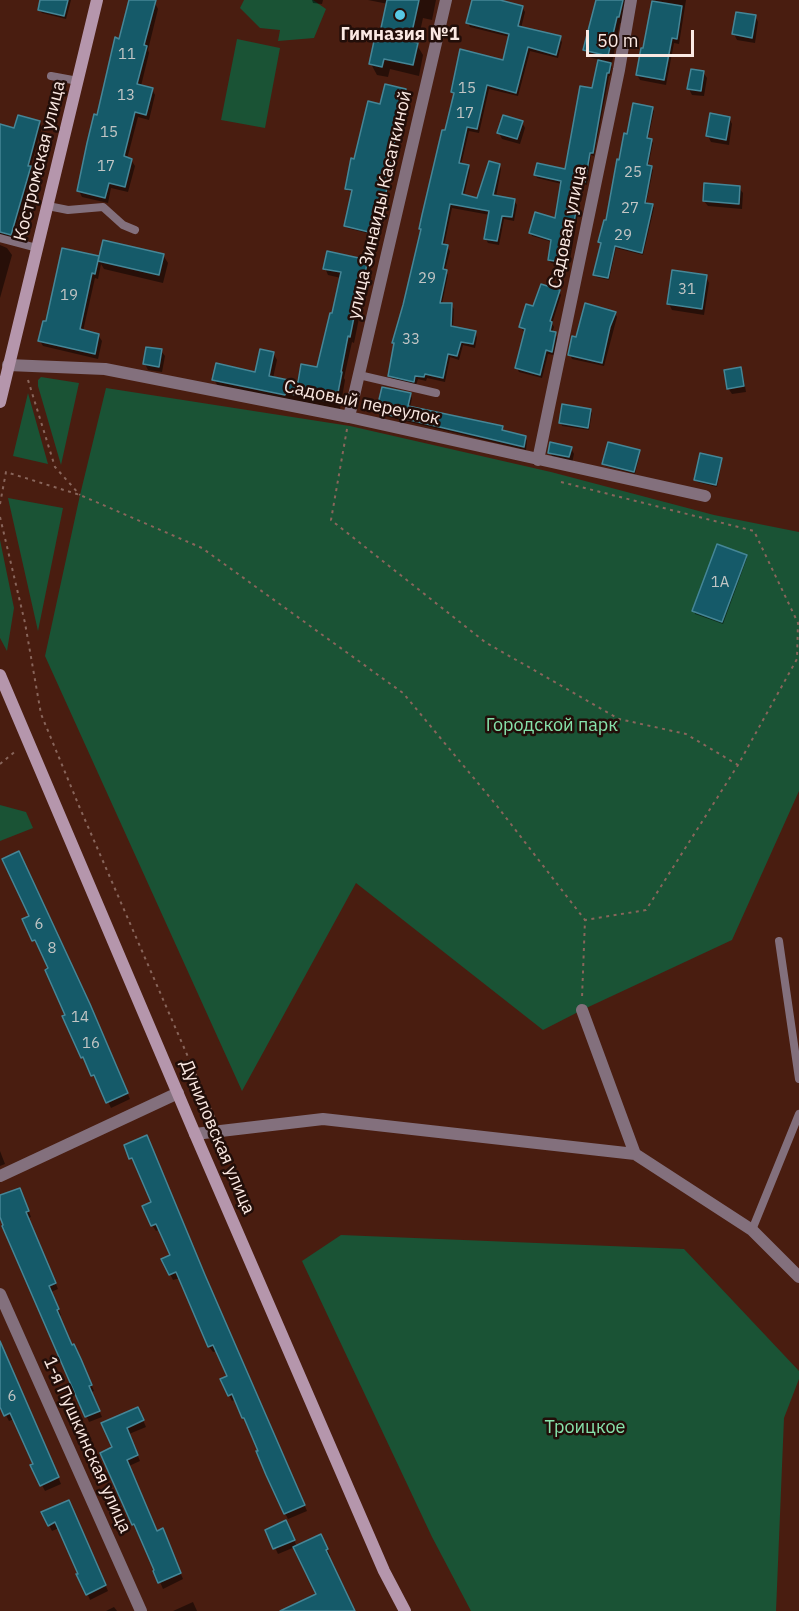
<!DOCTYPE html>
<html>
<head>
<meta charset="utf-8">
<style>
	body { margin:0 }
	#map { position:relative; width:799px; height:1611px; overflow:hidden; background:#491d10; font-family:"IBM Plex Sans",sans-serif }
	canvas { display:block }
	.scale { position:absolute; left:586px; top:30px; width:108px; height:27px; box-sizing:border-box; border:3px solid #fbe9e3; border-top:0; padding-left:8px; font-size:18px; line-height:21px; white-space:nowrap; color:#fbe9e3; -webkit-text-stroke:4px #220e09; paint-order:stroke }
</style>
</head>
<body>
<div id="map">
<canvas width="799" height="1611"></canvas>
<div class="scale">50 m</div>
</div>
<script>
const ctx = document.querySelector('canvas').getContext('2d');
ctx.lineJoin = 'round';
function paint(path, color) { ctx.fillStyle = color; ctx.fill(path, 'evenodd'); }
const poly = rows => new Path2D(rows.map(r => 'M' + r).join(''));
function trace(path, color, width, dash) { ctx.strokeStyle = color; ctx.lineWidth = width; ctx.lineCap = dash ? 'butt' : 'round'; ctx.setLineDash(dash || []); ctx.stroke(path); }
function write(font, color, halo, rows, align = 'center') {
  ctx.font = font + ' "IBM Plex Sans",sans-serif'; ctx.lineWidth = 5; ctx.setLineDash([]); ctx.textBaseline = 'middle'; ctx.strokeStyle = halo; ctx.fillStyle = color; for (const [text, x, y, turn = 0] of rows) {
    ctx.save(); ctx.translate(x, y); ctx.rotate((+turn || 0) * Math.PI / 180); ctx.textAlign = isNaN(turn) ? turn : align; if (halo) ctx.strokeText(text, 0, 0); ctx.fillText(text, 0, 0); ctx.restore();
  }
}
paint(poly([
	[244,0,313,0,326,9,314,38,278,41,280,30,260,28,240,8],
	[237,39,280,48,265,128,221,120],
	[41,377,79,383,61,465,38,386,38,380],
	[106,388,350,426,551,472,714,515,799,532,799,791,732,940,582,1010,543,1030,356,883,242,1091,45,656,80,495],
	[28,393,48,464,13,456],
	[8,498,63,508,38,631],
	[0,540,14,608,7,651,0,638],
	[0,805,26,812,33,828,0,841],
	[341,1235,684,1249,799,1371,799,1379,784,1418,776,1611,471,1611,432,1537,302,1261]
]), '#1a5335');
paint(poly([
	[42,0,71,0,66,19,42,13,39,10],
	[131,0,144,0,155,3,158,9,148,50,149,53,141,86,152,89,155,95,149,120,138,117,127,159,131,160,135,166,128,192,111,188,108,203,82,197,79,191],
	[312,0,323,0,322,4,313,3],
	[368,0,436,0,432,20,423,18,417,45,423,55,419,76,390,69,388,77,377,75,371,64,379,44,388,4],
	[474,0,494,0,522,7,525,12,521,28,560,38,562,42,558,58,530,51,518,96,489,89,479,133,469,131,461,165,468,166,470,170,464,196,478,200,499,165,501,169,496,197,514,201,517,205,514,221,504,219,499,245,488,243,485,238,490,215,452,208,444,246,447,247,450,251,445,270,448,275,442,304,451,305,454,309,453,328,475,333,477,337,475,348,463,345,459,360,450,357,445,382,427,378,426,381,418,379,416,385,392,380,389,375,395,346,394,343,422,230,421,228,455,96,452,92,504,62,510,37,470,27,468,23],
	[597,0,626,0,623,24,620,23,612,63,609,62,612,67,610,76,609,76,594,156,591,155,587,185,583,184,569,266,551,263,549,260,552,242,532,236,530,233,556,220,562,184,537,178,535,174,566,171,593,90,600,60,589,57,584,50],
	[653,0,686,0,679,44,674,43,666,85,640,80,637,75,644,50],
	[755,16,758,22,755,43,737,40,734,34],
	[703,72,707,78,704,96,692,95,689,89],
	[405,90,407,93,388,179,389,182,386,199,383,198,374,235,347,228,345,226,353,192,348,191,346,188,382,105],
	[652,108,654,111,648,140,651,140,653,143,648,167,651,168,653,170,646,204,652,205,654,208,643,255,616,248,609,280,596,277,595,275,602,245,600,242,607,222,620,162,628,135],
	[729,118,732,124,729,145,711,142,708,136],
	[39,122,42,127,30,169,32,172,13,239,0,238,0,125,15,129],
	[522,122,525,128,520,144,502,139,499,133],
	[739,188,743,193,742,209,708,206,704,201],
	[0,245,7,248,12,255,0,298],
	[163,255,168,263,163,283,104,269,101,264,98,279,95,278,83,331,98,335,102,341,98,359,43,346,40,341,47,323,98,257,100,260],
	[367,261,371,268,367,283,366,283,354,343,352,342,344,378,345,380,340,409,218,386,214,380,257,373,273,353,277,360,273,378,299,384,319,369,333,315,341,278,328,275,325,268],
	[706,277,709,283,704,315,672,310,669,304],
	[559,291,561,295,552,324,554,327,552,333,555,334,558,338,554,355,548,354,542,378,519,372,517,368,526,332,523,331,521,327,534,308],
	[615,313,617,317,604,366,572,359,570,355,577,338],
	[161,351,165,356,162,372,148,370,145,364],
	[740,369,743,375,746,392,732,394,728,388],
	[410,395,412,398,410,408,502,427,504,431,525,437,527,441,526,450,380,415,378,412],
	[590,410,592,413,589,430,562,426,561,423],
	[571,448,574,454,572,463,553,458,550,452],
	[639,451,640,454,635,474,605,466,604,464],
	[721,459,722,461,717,487,697,482,695,480],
	[746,556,747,558,723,624,695,614,694,611],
	[24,920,92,1011,130,1099,111,1108,98,1080,96,1081,83,1057,64,1017,67,1016,50,969,39,945,37,946],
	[126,1146,207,1282,307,1511,288,1519,285,1513,260,1451,236,1399,232,1401,229,1395,229,1377,217,1351,213,1352,209,1347,180,1278,173,1280,163,1260,172,1256,160,1229,156,1231,152,1225,153,1203,136,1163,134,1164],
	[0,1151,5,1164,0,1166],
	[22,1195,31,1217,28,1218,58,1289,51,1292,61,1315,59,1316,72,1346,77,1352,94,1391,91,1392,102,1417,89,1422,0,1212,0,1197],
	[0,1347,4,1352,61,1484,45,1491,32,1466,35,1465,14,1419,9,1421,0,1404],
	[141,1415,146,1427,129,1434,140,1461,129,1466,157,1532,165,1536,183,1579,163,1589,138,1530,136,1530,133,1525,102,1453,114,1448,103,1424],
	[72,1507,108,1591,90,1600,59,1528,52,1531,49,1525],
	[289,1528,297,1547,324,1541,330,1555,328,1556,354,1611,302,1611,318,1594,295,1547,278,1554,267,1530],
	[193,1602,197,1611,173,1611],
	[114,1607,117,1611,106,1611]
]), '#0007');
const building = poly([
	[40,0,68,0,64,16,38,10,40,0],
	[129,0,156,0,144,45,147,46,137,84,153,88,146,115,135,112,124,156,132,159,125,187,109,183,105,198,77,191,87,143,94,114,97,115,115,37,119,39,129,0],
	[387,0,419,0,410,41,418,43,413,65,384,59,382,67,369,64,374,41,378,42,387,0],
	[472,0,500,0,523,6,518,26,561,36,556,55,528,47,516,93,487,85,477,129,467,127,459,163,469,165,462,194,477,198,489,161,500,164,493,195,515,199,512,217,502,216,497,241,484,239,489,211,450,204,442,244,448,245,443,269,447,270,440,303,452,303,451,326,476,331,473,344,461,342,457,356,448,354,443,378,425,374,424,377,415,376,414,382,388,376,394,343,392,343,403,305,421,229,419,229,422,215,442,130,445,130,454,93,451,92,460,49,503,60,509,34,466,23,472,0],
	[596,0,623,0,619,17,617,17,608,56,583,50,596,0],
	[652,1,682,6,677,39,672,38,664,80,636,75,641,48,643,48,652,1],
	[736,12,756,15,752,38,732,34,736,12],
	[598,60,611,63,609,73,607,73,593,153,590,153,585,182,581,182,567,263,548,260,551,240,529,233,535,212,555,218,561,181,534,175,537,163,565,169,580,86,592,88,598,60],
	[691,69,704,71,701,91,687,89,691,69],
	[385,84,406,89,387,178,389,179,385,197,382,196,373,233,344,226,352,190,345,189,351,158,354,159,368,101,380,104,385,84],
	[633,103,653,107,647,138,652,139,647,165,652,166,645,203,653,204,642,253,615,246,608,278,593,275,601,243,598,242,604,220,606,220,617,159,619,160,624,133,627,134,633,103],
	[710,113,730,117,726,140,706,136,710,113],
	[18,115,40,121,28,166,31,166,11,235,0,232,0,124,14,128,18,115],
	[503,115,523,121,517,139,497,133,503,115],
	[704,183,740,186,739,204,703,201,704,183],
	[103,240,164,254,159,275,98,261,103,240],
	[62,248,99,256,95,274,92,273,80,329,99,334,95,354,38,341,43,321,46,321,62,248],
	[327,251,368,260,364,277,362,277,350,337,348,336,341,372,342,372,336,403,286,393,285,395,212,380,216,363,255,372,260,349,274,352,269,376,298,382,301,364,317,367,330,313,332,313,341,272,323,269,327,251],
	[672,270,707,275,702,309,667,304,672,270],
	[541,284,560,290,550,321,552,322,550,331,556,332,552,352,546,350,540,375,515,368,525,329,519,327,526,304,533,306,541,284],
	[585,303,616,312,610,327,602,363,568,355,572,336,576,337,585,303],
	[146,347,162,349,159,367,143,364,146,347],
	[741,367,744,386,727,389,724,370,741,367],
	[382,387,411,393,408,406,503,426,502,430,526,436,524,447,376,412,382,387],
	[562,404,591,409,588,428,559,423,562,404],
	[550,442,572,447,569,457,548,453,550,442],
	[608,442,640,450,634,472,602,464,608,442],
	[700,453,722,458,716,485,694,480,700,453],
	[717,544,747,555,722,622,692,611,717,544],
	[19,851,90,1004,128,1093,106,1103,94,1075,91,1076,83,1057,81,1058,62,1016,65,1015,45,970,48,968,35,940,32,941,22,919,29,916,2,859,19,851],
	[147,1135,205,1275,305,1505,284,1514,266,1475,256,1451,258,1451,244,1418,242,1418,232,1394,228,1396,220,1379,227,1376,213,1345,208,1347,176,1272,169,1275,161,1259,170,1255,156,1224,151,1226,142,1206,151,1202,132,1158,129,1159,124,1145,147,1135],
	[20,1188,29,1211,26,1212,56,1283,49,1286,59,1309,57,1310,72,1345,74,1344,81,1359,92,1385,89,1386,100,1411,85,1417,2,1226,3,1225,0,1217,0,1195,20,1188],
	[0,1341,59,1477,40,1486,30,1465,33,1464,10,1413,4,1416,0,1407,0,1341],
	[138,1407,144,1420,127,1428,138,1455,127,1460,157,1531,163,1528,181,1573,158,1583,153,1571,154,1570,134,1524,132,1525,100,1453,112,1447,101,1423,138,1407],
	[69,1500,106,1585,86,1595,76,1574,78,1574,55,1522,48,1526,41,1512,69,1500],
	[286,1520,295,1540,273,1549,265,1530,286,1520],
	[321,1534,328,1549,326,1550,355,1611,280,1611,316,1594,293,1547,321,1534]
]);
paint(building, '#155a69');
trace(building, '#458697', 1.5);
trace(poly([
	[28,380,55,467,80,495],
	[347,429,331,520,485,642,619,719,686,734,738,765],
	[561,482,754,531,798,623,797,659,738,765,646,910,585,920],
	[0,504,6,472,80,495,202,548,403,693,497,806,585,920,582,998],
	[0,517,25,623,41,714,79,806,215,1119],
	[0,764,17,750]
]), '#88655b', 2, [3, 4.5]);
trace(poly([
	[51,76,78,81],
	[48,206,68,210,103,207,123,225,135,230],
	[0,238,37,248],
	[359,375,436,393],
	[779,941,799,1079],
	[752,1230,799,1114]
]), '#83707d', 8);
trace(poly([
	[8,365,105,369,349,417,705,496],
	[349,417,446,0],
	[538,460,619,70,631,0],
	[582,1010,635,1154],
	[195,1134,323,1119,635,1154,752,1230,799,1277],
	[0,1176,178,1093],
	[0,1294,141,1611]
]), '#83707d', 12);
trace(poly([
	[0,402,97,0],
	[0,675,195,1134,384,1571,405,1611]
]), '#b596ac', 12);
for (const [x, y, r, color] of [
	[400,15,6,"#58c8e4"]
]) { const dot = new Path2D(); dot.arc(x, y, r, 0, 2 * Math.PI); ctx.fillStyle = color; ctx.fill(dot); trace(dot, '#220e09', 2); }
write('15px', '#c2c5c4', null, [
	["11",127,55],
	["15",467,89],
	["13",126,96],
	["17",465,114],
	["15",109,133],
	["17",106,167],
	["25",633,173],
	["27",630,209],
	["29",623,236],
	["29",427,279],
	["31",687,290],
	["19",69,296],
	["33",411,340],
	["1А",720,583],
	["6",39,925],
	["8",52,949],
	["14",80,1018],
	["16",91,1044],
	["6",12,1397]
]);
write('bold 18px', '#fbe9e3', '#220e09', [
	["Гимназия №1",400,35]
]);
write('18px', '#fbe9e3', '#220e09', [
	["Костромская улица",40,161,-76],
	["улица Зинаиды Касаткиной",380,205,-77],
	["Садовая улица",568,227,-78],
	["Садовый переулок",362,403,12],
	["Дуниловская улица",217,1137,67],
	["1-я Пушкинская улица",87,1445,66]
]);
write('18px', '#87e2ab', '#220e09', [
	["Городской парк",552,726],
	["Троицкое",585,1428]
]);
</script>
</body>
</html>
